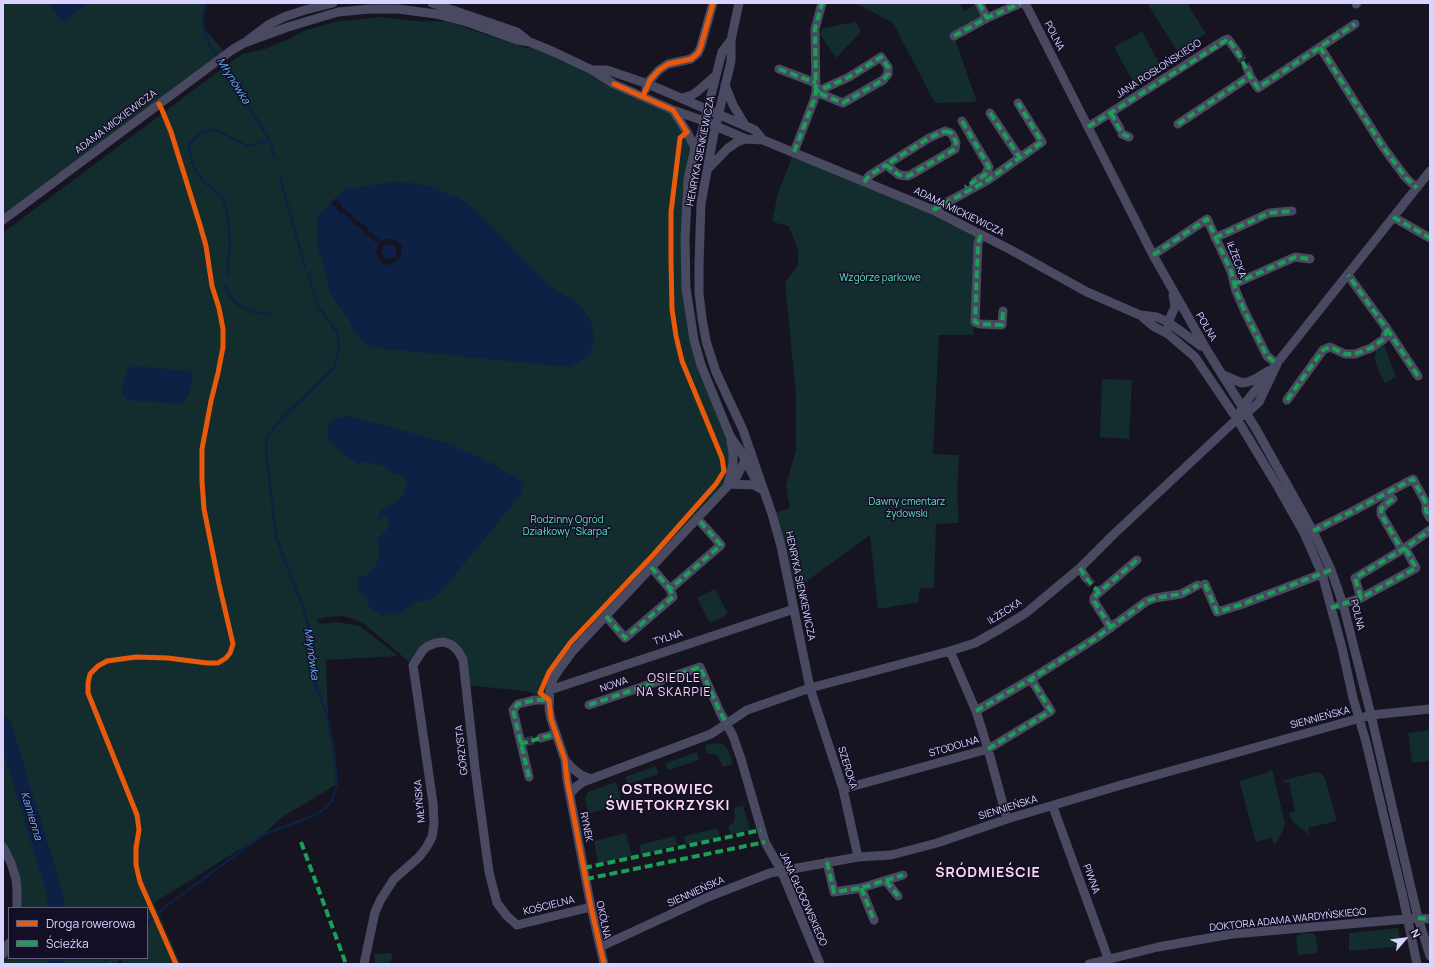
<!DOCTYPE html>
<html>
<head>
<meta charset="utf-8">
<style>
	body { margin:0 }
	#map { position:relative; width:1433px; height:967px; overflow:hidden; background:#161421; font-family:Manrope,sans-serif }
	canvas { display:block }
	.frame { position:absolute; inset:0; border:4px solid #d9d4ff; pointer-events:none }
	.legend { position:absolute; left:8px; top:907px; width:140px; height:52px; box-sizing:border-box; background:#130f26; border:1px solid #625e7d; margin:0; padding:5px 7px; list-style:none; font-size:12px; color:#d9d4ff }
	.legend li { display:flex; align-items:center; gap:8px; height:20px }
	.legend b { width:20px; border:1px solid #625e7d }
	.north { position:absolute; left:1385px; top:919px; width:40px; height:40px; -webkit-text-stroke:3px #130f26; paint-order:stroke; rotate:62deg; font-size:11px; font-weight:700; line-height:16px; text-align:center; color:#d9d4ff }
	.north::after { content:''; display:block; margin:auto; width:14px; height:18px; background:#d9d4ff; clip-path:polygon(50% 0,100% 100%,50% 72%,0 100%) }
</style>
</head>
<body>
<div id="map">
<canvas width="1433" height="967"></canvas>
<div class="frame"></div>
<ul class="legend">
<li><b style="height:5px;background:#e8590c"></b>Droga rowerowa</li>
<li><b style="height:5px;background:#1a9f57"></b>Ścieżka</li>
</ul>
<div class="north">N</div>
</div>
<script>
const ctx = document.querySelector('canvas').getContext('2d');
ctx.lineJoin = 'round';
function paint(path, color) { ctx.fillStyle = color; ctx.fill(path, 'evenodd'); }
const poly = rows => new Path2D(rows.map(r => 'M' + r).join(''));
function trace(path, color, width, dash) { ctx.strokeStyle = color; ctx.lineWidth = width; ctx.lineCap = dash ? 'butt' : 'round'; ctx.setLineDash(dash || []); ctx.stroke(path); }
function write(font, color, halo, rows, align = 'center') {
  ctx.font = font + ' Manrope,sans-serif'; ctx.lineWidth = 3; ctx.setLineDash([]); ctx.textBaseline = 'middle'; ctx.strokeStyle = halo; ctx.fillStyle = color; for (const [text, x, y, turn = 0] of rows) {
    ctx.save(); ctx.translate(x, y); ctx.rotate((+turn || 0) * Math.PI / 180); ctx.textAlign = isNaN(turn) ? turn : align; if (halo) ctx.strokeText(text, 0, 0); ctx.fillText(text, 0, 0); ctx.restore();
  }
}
paint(poly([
	[3,3,206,3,203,17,203,27,226,54,3,220],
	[855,3,959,3,964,11,979,3,987,18,954,36,977,102,935,103,893,23],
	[1147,3,1187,3,1206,34,1177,51],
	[380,17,415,21,448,22,526,48,538,45,673,110,695,148,685,239,694,340,730,436,728,484,565,661,549,700,536,694,524,691,466,685,458,651,436,643,413,665,364,624,354,619,342,616,326,617,316,620,321,624,336,622,360,626,398,656,326,660,328,719,334,751,337,784,281,818,263,835,154,903,181,964,124,964,121,958,116,964,3,964,3,954,9,943,9,958,147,958,147,908,17,908,18,901,3,847,3,233,235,59,243,54,265,49,291,38,303,31,334,22],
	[856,22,861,32,836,58,820,34,823,28],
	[1142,32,1163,70,1135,85,1114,47],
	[794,152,981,235,973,335,939,335,933,454,959,455,957,496,959,523,936,524,934,588,920,588,918,602,878,609,870,535,796,589,790,591,772,514,790,508,786,486,796,449,796,395,785,283,798,265,798,250,789,226,772,222,778,193],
	[1384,345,1396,377,1385,383,1378,370,1375,360,1376,348],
	[1102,379,1132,380,1129,439,1100,437],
	[715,589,728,614,710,623,697,598],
	[1430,730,1430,761,1412,763,1408,733],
	[716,743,723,744,728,750,733,764,723,767,718,756,713,754,707,754,705,745],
	[697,752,699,760,668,770,666,763],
	[656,766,659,774,628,784,625,777],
	[1272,769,1285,823,1284,828,1276,843,1274,844,1271,838,1256,842,1239,781,1266,773],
	[1316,772,1322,774,1325,778,1337,821,1308,828,1309,835,1292,821,1289,813,1295,811,1289,782,1282,783,1284,780],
	[616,782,622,804,588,814,585,798,588,792],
	[743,805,750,830,731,834,728,826,733,823,735,818,734,808],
	[718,828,720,837,686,845,684,836],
	[626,833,632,856,598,864,594,841],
	[675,836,677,845,641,855,639,845],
	[1398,928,1402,946,1349,951,1349,933],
	[1313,933,1316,937,1318,953,1298,955,1296,936,1299,934],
	[391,953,393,957,387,964,375,964,374,954]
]), '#132c2d');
paint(poly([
	[55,3,89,3,63,22,50,6],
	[392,182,411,183,430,187,461,199,473,208,546,282,557,291,576,301,590,319,594,337,594,342,589,355,585,359,569,367,387,349,372,347,362,341,354,331,349,320,335,301,329,289,317,243,317,218,341,192,346,189],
	[135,366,189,371,193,375,193,378,189,395,183,403,179,404,127,400,121,391,127,371,131,367],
	[346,416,387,426,443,442,477,456,504,470,524,483,519,497,440,593,426,601,416,602,403,611,384,616,370,608,366,597,358,590,357,579,371,573,378,561,380,548,376,541,387,529,390,520,385,515,378,522,380,511,400,500,407,484,406,478,393,473,384,466,368,462,357,464,341,452,328,440,329,420]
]), '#0d2144');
paint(poly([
	[334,199,342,204,341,206,350,214,351,213,354,215,353,217,363,225,364,224,367,227,366,228,381,241,388,238,396,241,402,246,402,250,400,259,391,265,384,264,381,262,378,259,376,253,378,244,368,236,367,237,364,234,365,233,355,224,354,226,351,223,352,221,343,213,341,214,338,211,339,210,331,203],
	[388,244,394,245,397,250,396,256,391,259,385,258,382,253,383,247]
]), '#161421');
trace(poly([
	[206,3,203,17,203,27,210,46,226,67,269,140,275,157],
	[280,178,305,267],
	[227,275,230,241,227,212,224,202,215,191,205,183,194,168,189,149,190,143,200,133,211,130,218,131,248,146,269,140],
	[225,286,228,294,237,304,253,312,271,314],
	[147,923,165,907,263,835,315,815,327,807,333,798,337,784,334,751,328,719,312,674,313,654,311,638,304,610,276,537,266,449,266,441,269,434,284,416,334,368,337,358,339,346,337,332,318,306,308,274],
	[102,964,107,959]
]), '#0d2144', 2.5);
trace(poly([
	[3,724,55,894,56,908],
	[56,964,56,958]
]), '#0d2144', 16);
trace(poly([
	[1238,53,1248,70],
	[1086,578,1097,590],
	[525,742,541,738]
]), '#333142', 9, [9, 4.5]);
trace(poly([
	[432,3,517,32,527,40],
	[739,3,731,40,731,61,713,138,701,204,699,264,699,293,702,318,706,341,716,372,743,430,772,514,781,546,810,688,843,789,858,857],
	[979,3,987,18],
	[1025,3,1153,255,1208,352,1256,429,1313,531,1331,570,1343,604,1371,715,1418,918,1430,956],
	[1356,4,1357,3],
	[954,36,987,18,1021,3],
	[248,40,268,25,284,17,305,10,333,3],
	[731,40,722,52,701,135,695,148,688,179,685,239,686,288,694,340,701,365,730,436,740,450,755,479],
	[1320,47,1383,147,1406,178,1417,188],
	[779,69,816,83],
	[593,70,607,70,648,84,755,130,763,140],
	[1248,70,1250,76,1258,88,1355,24],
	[725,85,733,105,745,125],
	[646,89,650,80,659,70,668,64,691,59,698,53,701,46,713,3],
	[682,98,692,95,698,91,716,75],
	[673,110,687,132,695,148],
	[990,113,1020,158],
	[1111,113,1120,129],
	[962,121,989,167,985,175,975,181],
	[1178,124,1250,76],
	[1088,127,1223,41,1228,39,1238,53],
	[945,131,951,133,953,136,956,142,955,149,912,174,908,176,899,175,886,165,929,138,945,131],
	[1122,134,1129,137],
	[794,152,814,100,816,92,849,77,881,57,888,67,888,74,883,80,843,103,816,92,815,29,822,3],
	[708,169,727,149,737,142,746,139],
	[864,182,870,175,886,165],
	[933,210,988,180,1042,142,1018,103],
	[1393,217,1430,238],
	[3,220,232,50,244,43,288,27,338,12,370,9,398,9,436,14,470,23,517,40,530,42,554,52,592,70,614,84,673,110,704,121,746,139,763,140,933,210,1011,250,1087,292,1140,315,1153,326,1168,334,1195,357,1237,419,1278,487,1304,533,1322,574,1342,648,1353,698,1366,742,1403,897,1417,964],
	[981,235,978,243,975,322,980,324,1002,325,1003,311],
	[1215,238,1269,213,1292,211],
	[1153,255,1207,219,1231,271,1236,291,1245,312,1267,356,1277,364],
	[1234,284,1295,257,1310,259],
	[1140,315,1157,317,1168,322,1201,346],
	[1168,327,1168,322,1175,307,1173,295],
	[1387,329,1418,376],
	[1223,375,1242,383,1248,382,1255,379,1268,371],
	[1287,400,1323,350,1330,347,1345,354,1355,354,1371,348,1384,339,1387,329,1348,275],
	[1241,410,1246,402,1430,171],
	[728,484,733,463,733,452,731,441],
	[728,484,754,485,763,490],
	[1393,499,1385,505,1381,509,1381,514,1402,550],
	[1313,531,1353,511,1413,479,1426,503,1426,511,1430,518],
	[651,567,670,589,721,545,697,518],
	[1080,568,1086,578],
	[1205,584,1217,612,1240,605,1327,572],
	[1361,598,1355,578,1405,548,1430,530],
	[1339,605,1361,598,1416,568,1405,548],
	[606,616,625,638,673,597,670,589],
	[1111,628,1094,601,1094,598,1096,595,1137,560],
	[950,651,976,711,988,749,1007,819],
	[550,690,794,609],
	[589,705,700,667,720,712,733,736,741,759,765,842,781,870,820,964],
	[976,711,1031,679,1096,638,1147,601,1155,598,1181,594,1198,585],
	[541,738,555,734],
	[565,760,572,768,581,775,591,779],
	[529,777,513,710,518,704,522,703,535,700,549,700],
	[843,789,988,749,1051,711,1031,679],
	[570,794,576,787,583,782,711,734,747,710,810,688,950,651,975,643,1000,629,1026,613,1080,568,1114,534,1237,419,1247,413,1259,402,1277,364],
	[1053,807,1108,958],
	[3,847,11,863,16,879,17,890,17,908],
	[827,862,834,892,861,888,903,875],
	[886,881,898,896],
	[861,888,874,920],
	[600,947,708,897,770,873,858,857,891,855,937,843,1007,819,1121,785,1371,715,1430,709],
	[3,954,9,943],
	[364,964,375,912,381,899,394,879,419,857,426,848,432,837,434,824,433,803,413,665,423,650,428,646,436,643,444,642,452,645,458,651,463,660,475,768,485,843,489,872,497,903,507,916,517,925,591,907],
	[604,964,591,907,567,780,565,760,551,719,549,709,550,690,553,679,558,671,572,652,737,476,750,450],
	[1089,964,1158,947,1232,934,1418,918,1430,919]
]), '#4a4962', 9);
trace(poly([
	[979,3,987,18],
	[1356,4,1357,3],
	[954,36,987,18,1021,3],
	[1320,47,1383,147,1406,178,1417,188],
	[779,69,816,83],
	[990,113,1020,158],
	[1111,113,1122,134,1129,137],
	[962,121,989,167,985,175,965,187],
	[1178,124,1250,76],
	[1088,127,1228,39,1238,53,1250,76,1258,88,1355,24],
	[945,131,951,133,953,136,956,142,955,149,912,174,908,176,899,175,886,165,929,138,945,131],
	[794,152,814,100,816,92,849,77,881,57,888,67,888,74,883,80,843,103,816,92,815,29,822,3],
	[864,182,870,175,886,165],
	[933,210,988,180,1042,142,1018,103],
	[1393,217,1430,238],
	[981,235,978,243,975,322,980,324,1002,325,1003,311],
	[1215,238,1269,213,1292,211],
	[1153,255,1207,219,1231,271,1236,291,1245,312,1267,356,1277,364],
	[1234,284,1295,257,1310,259],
	[1387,329,1418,376],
	[1287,400,1323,350,1330,347,1345,354,1355,354,1371,348,1384,339,1387,329,1348,275],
	[1393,499,1385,505,1381,509,1381,514,1402,550],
	[1313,531,1353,511,1413,479,1426,503,1426,511,1430,518],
	[651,567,670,589,721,545,697,518],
	[1080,568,1086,578,1097,590,1099,592],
	[1205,584,1217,612,1240,605,1331,570],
	[1361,598,1355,578,1405,548,1430,530],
	[1331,608,1361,598,1416,568,1405,548],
	[606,616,625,638,673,597,670,589],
	[1111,628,1094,601,1094,598,1096,595,1137,560],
	[589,705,700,667,720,712,727,724],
	[976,711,1031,679,1096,638,1147,601,1155,598,1181,594,1198,585],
	[520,744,555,734],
	[988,749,1051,711,1031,679],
	[529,777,513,710,518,704,522,703,535,700,549,700],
	[301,842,346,964],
	[827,862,834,892,861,888,903,875],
	[584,868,761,830],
	[586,879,765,842],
	[886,881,898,896],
	[861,888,874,920],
	[1418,918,1430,919]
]), '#1a9f57', 4, [8, 4]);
trace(poly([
	[643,96,650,80,659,70,668,64,691,59,698,53,701,46,713,3],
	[159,104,162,110,171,132,200,225,206,246,212,286,219,308,223,329,223,347,218,373,211,401,202,449,202,481,204,509,219,584,233,644,230,653,226,658,218,663,207,663,168,658,136,657,107,661,98,666,90,674,88,683,88,693,137,815,139,830,136,848,136,865,140,882,176,964],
	[604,964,591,907,567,780,565,760,551,719,549,700,540,693,549,672,570,643,654,554,716,484,724,471,722,458,682,361,676,336,672,309,671,261,671,212,680,138,687,132,673,110,614,84]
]), '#e8590c', 5);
write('10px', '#d9d4ff', '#130f26', [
	["POLNA",1054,36,63],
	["JANA ROSŁOŃSKIEGO",1159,69,-33],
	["ADAMA MICKIEWICZA",116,122,-37],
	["HENRYKA SIENKIEWICZA",701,151,-79],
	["ADAMA MICKIEWICZA",959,212,26],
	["IŁŻECKA",1236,260,69],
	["POLNA",1206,327,60],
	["HENRYKA SIENKIEWICZA",800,586,78],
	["IŁŻECKA",1005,612,-33],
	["POLNA",1357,615,76],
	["TYLNA",668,638,-18],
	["NOWA",614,685,-19],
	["SIENNIEŃSKA",1320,718,-15],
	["STODOLNA",954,747,-16],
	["GÓRZYSTA",462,750,-96],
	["SZEROKA",847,768,73],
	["MŁYŃSKA",420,801,-95],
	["SIENNIEŃSKA",1008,808,-17],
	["RYNEK",586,827,79],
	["PIWNA",1091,879,70],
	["SIENNIEŃSKA",696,892,-24],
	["JANA GŁOGOWSKIEGO",803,899,66],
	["KOŚCIELNA",549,906,-14],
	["OKÓLNA",603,920,78],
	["DOKTORA ADAMA WARDYŃSKIEGO",1288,920,-6]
]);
write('10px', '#5fe0c0', '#130f26', [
	["Wzgórze parkowe",880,278],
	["Dawny cmentarz",907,502],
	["żydowski",907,514],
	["Rodzinny Ogród",567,520],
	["Działkowy \"Skarpa\"",567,532]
]);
write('italic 11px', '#62b6ff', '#130f26', [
	["Młynówka",233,81,58],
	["Młynówka",311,654,82],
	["Kamienna",31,816,73]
]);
ctx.letterSpacing = '1px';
write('12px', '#ffd6f0', '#130f26', [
	["OSIEDLE",674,679],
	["NA SKARPIE",674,693]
]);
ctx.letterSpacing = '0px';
ctx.letterSpacing = '1px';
write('bold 14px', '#ffd6f0', '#130f26', [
	["OSTROWIEC",668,790],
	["ŚWIĘTOKRZYSKI",668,806],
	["ŚRÓDMIEŚCIE",988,873]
]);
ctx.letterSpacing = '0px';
</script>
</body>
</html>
